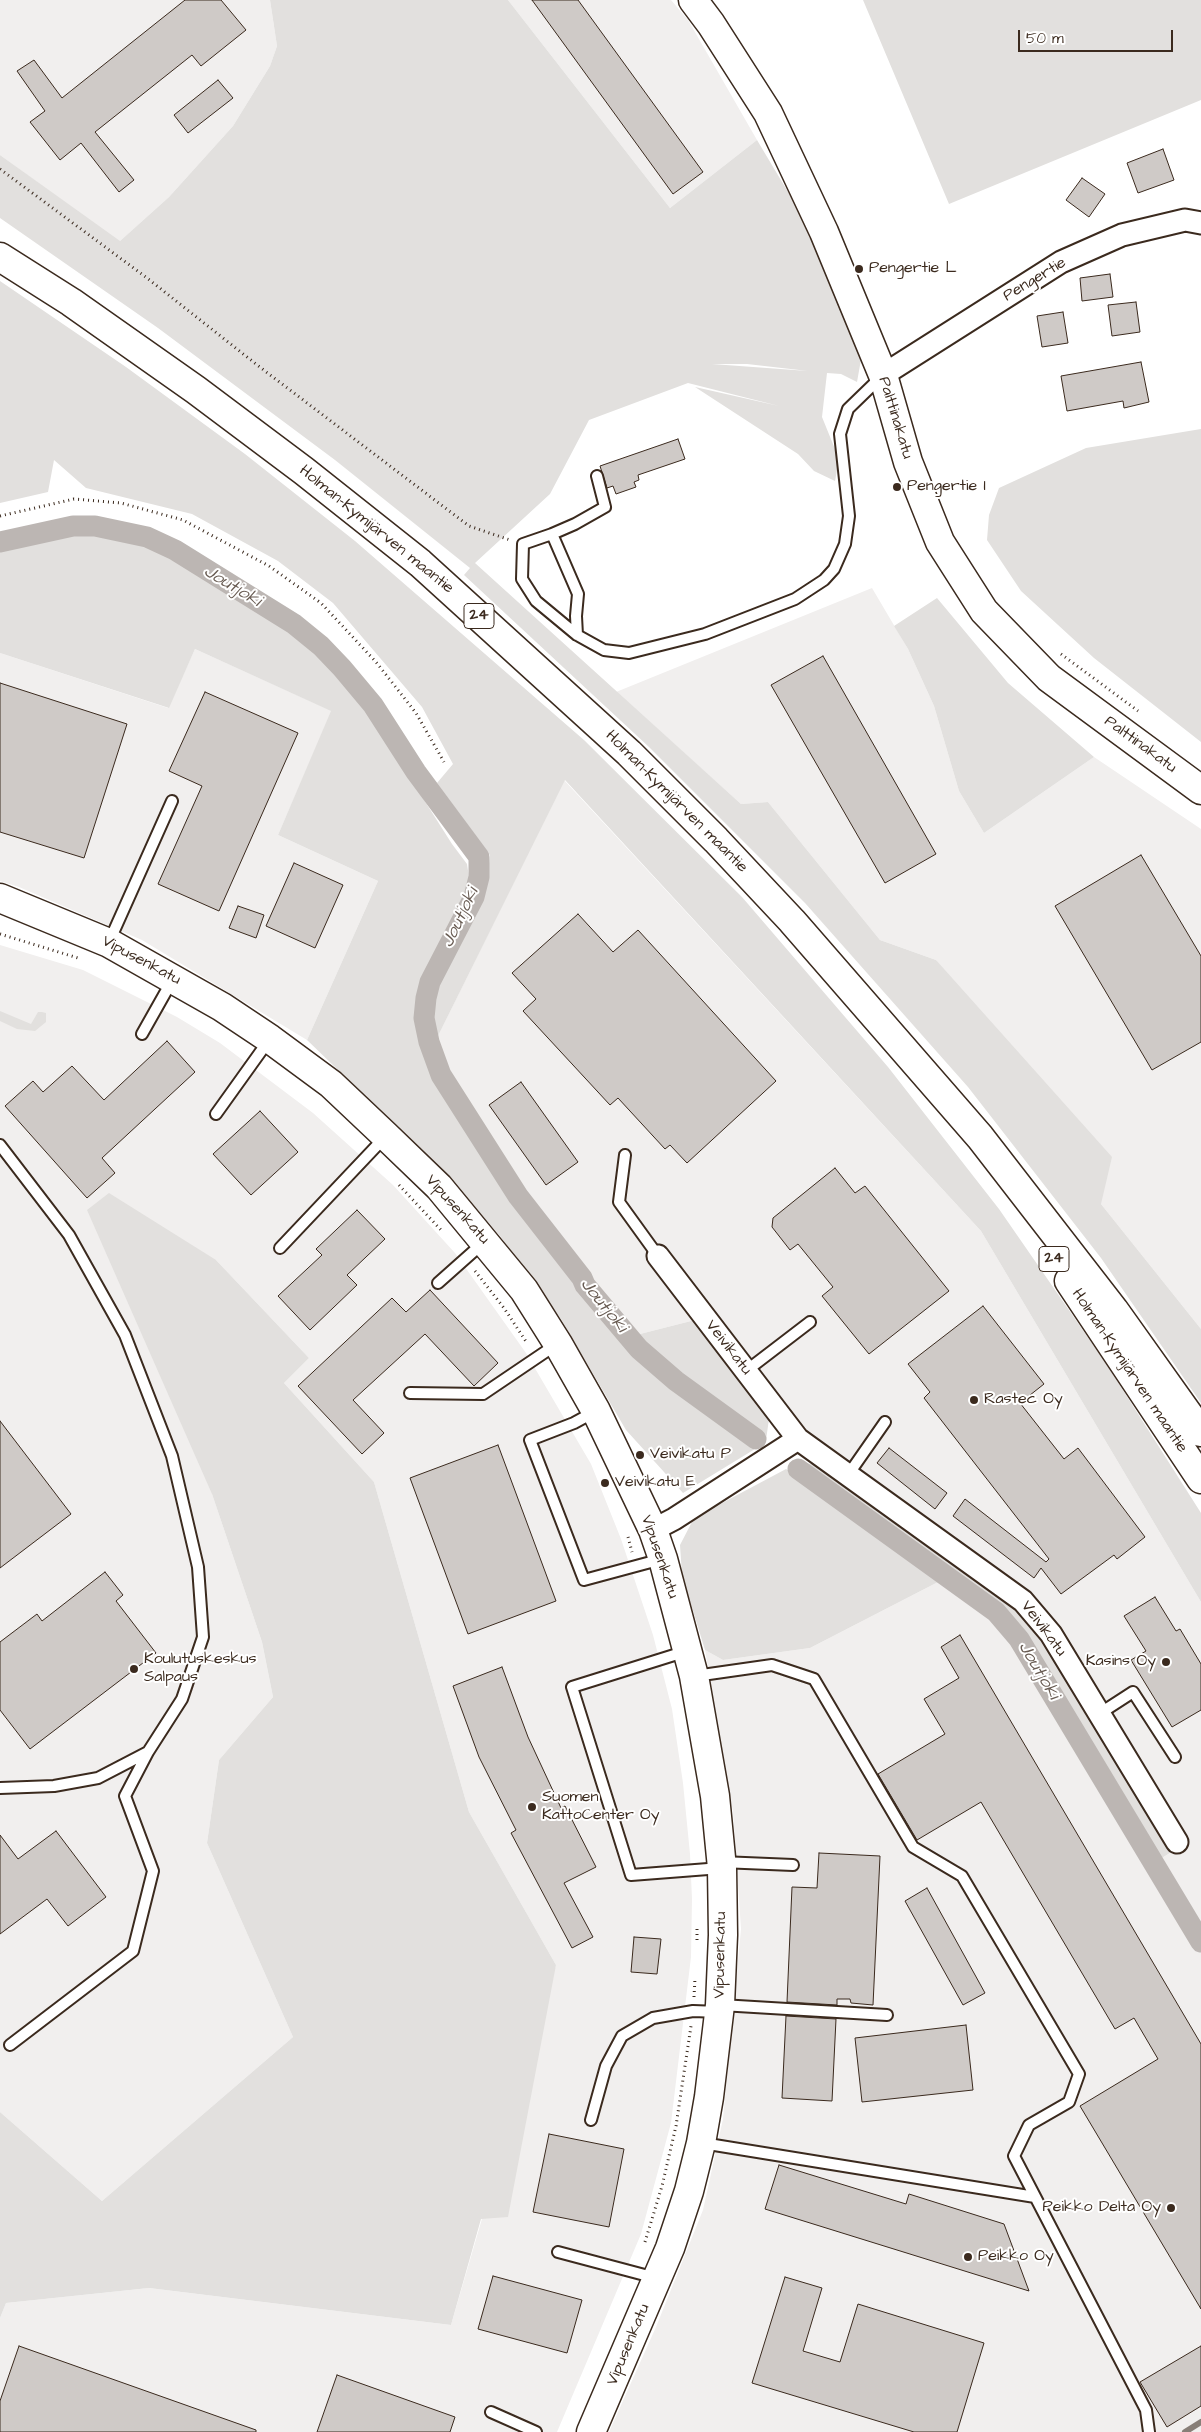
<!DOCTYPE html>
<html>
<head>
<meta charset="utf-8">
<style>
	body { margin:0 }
	#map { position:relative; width:1201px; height:2432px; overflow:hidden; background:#fff; font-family:"Architects Daughter",sans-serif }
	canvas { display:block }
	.scale { position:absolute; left:1018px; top:30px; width:155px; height:22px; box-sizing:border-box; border:2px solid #3b2a1e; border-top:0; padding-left:6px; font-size:15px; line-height:18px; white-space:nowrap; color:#3b2a1e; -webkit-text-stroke:4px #fff; paint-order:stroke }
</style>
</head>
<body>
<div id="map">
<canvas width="1201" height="2432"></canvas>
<div class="scale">50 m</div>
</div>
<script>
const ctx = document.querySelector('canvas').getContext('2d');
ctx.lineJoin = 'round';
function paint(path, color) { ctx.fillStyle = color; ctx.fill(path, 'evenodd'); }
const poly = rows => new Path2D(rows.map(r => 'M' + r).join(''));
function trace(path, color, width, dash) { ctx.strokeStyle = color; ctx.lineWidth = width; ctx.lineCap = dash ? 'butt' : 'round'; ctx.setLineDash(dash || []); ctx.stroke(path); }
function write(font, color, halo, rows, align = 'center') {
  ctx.font = font + ' "Architects Daughter",sans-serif'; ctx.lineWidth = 4; ctx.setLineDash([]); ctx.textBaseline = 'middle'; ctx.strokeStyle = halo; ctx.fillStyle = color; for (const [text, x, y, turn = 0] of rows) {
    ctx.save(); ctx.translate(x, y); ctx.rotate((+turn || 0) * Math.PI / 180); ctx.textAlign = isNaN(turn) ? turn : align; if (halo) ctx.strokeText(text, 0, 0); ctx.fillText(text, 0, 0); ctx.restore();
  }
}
paint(poly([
	[0,0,270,0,277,46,270,66,233,126,169,197,119,242,0,155],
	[508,0,671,0,688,20,757,140,670,208],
	[872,588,908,649,934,706,959,791,984,833,1094,757,1201,829,1201,1329,1101,1204,936,960,880,940,768,802,741,804,616,692],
	[195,649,332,711,278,835,378,881,307,1040,142,940,19,887,0,881,0,653,168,708],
	[564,780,981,1231,1201,1602,1201,1930,1160,1859,1189,1842,1059,1630,804,1432,695,1320,636,1335,513,1177,465,1104,444,1064,437,1038],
	[0,945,83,970,177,1017,220,1043,313,1113,393,1185,455,1253,526,1353,591,1464,621,1539,653,1635,672,1709,683,1783,690,1854,692,1899,691,1957,671,2123,641,2234,557,2432,0,2432,0,2318,6,2303,149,2288,451,2325,556,1965,469,1812,374,1482,284,1383,309,1358,216,1260,212,1494,262,1642,273,1697,219,1760,207,1843,293,2037,102,2201,0,2112],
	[942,1580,992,1614,1016,1643,1201,1950,1201,2432,609,2432,656,2327,703,2210,723,2119,741,1929,733,1812,705,1650,723,1660,810,1648]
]), '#f1efee');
paint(poly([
	[270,0,508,0,670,208,757,140,794,202,862,354,857,382,841,374,827,373,822,417,839,459,835,481,814,471,798,454,695,387,779,406,688,383,589,420,550,494,475,563,741,804,768,802,880,940,936,960,1112,1157,1101,1204,1201,1329,1201,1403,1101,1258,968,1087,805,903,649,747,464,575,470,568,335,460,158,328,0,218,0,155,120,241,169,197,233,126,270,66,277,46],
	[747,364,808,371,712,364],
	[863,0,1201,0,1201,100,949,204],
	[0,281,126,367,245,454,355,541,584,740,742,897,888,1067,999,1209,1107,1365,1201,1513,1201,1602,981,1231,565,780,437,1038,434,1018,436,985,483,894,487,881,490,855,437,783,453,764,422,707,333,603,278,561,192,514,86,488,54,460,48,492,0,503],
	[1201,429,1201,742,1094,658,1021,591,987,540,989,515,999,488,1086,448],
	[88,534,138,542,164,555,285,629,320,658,372,718,452,844,467,864,470,884,462,905,422,981,416,1016,429,1067,482,1155,563,1269,628,1351,755,1449,683,1493,626,1430,561,1319,500,1236,449,1177,307,1040,378,881,278,835,331,711,195,649,169,708,0,653,0,551,62,537],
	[937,598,1008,683,1094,757,984,833,959,791,934,706,908,649,894,626],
	[0,1011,31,1024,38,1012,42,1012,46,1013,46,1022,35,1031,17,1029,0,1021],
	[109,1193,216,1260,309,1358,284,1383,374,1482,469,1812,556,1965,508,2217,481,2219,451,2325,149,2288,6,2303,0,2318,0,2112,102,2201,293,2037,207,1843,219,1760,273,1697,262,1642,212,1494,87,1210],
	[695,1320,769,1419,766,1440,678,1377,653,1356,636,1335],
	[795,1463,819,1464,1002,1597,1028,1622,1045,1645,1170,1853,1160,1859,1024,1638,998,1608],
	[786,1469,942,1580,810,1648,723,1660,705,1650,682,1575,680,1545,694,1518]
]), '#e2e0de');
trace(poly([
	[1185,2432,1201,2422]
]), '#887e77', 6);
trace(poly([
	[0,542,73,526,95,526,147,537,175,550,294,624,321,646,342,668,373,705,416,772,479,857,479,877,474,897,430,982,426,998,424,1018,429,1042,441,1075,518,1196,582,1278,585,1285,639,1349,676,1381,756,1439],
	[798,1469,996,1612,1019,1639,1201,1942]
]), '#bcb6b3', 21);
const building = poly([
	[185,0,221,0,246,30,201,66,192,55,95,132,134,180,119,192,81,143,60,160,30,122,45,111,17,71,34,60,62,98,185,0],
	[532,0,578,0,703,172,673,194,532,0],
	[218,80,233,98,188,133,174,115,218,80],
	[1163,149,1174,180,1138,193,1127,163,1163,149],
	[1082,178,1105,194,1089,217,1066,200,1082,178],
	[1110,274,1113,297,1082,301,1080,278,1110,274],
	[1136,302,1140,332,1112,336,1108,305,1136,302],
	[1063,312,1068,343,1042,347,1037,316,1063,312],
	[1141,362,1149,402,1124,408,1123,401,1067,411,1061,376,1141,362],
	[678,439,685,459,638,475,639,480,634,482,636,487,616,494,613,486,607,488,600,466,678,439],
	[823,656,936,854,885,883,771,685,823,656],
	[0,683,127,724,84,858,0,832,0,683],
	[205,692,298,733,219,911,158,884,202,786,169,771,205,692],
	[1141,855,1201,956,1201,1042,1152,1070,1055,906,1141,855],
	[294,863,343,885,315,948,266,926,294,863],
	[238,906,264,915,256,938,229,928,238,906],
	[578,914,613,952,638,930,776,1081,687,1163,670,1145,665,1149,618,1098,610,1105,523,1011,536,999,512,973,578,914],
	[167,1041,195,1072,102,1158,115,1173,87,1198,5,1106,33,1081,43,1092,72,1066,104,1100,167,1041],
	[521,1082,578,1162,546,1185,489,1105,521,1082],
	[260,1111,298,1152,251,1195,213,1154,260,1111],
	[835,1168,855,1193,865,1186,949,1291,869,1354,822,1296,833,1287,798,1244,790,1250,772,1227,773,1218,835,1168],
	[357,1210,385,1239,347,1275,357,1285,310,1330,278,1296,322,1255,316,1249,357,1210],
	[430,1290,498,1363,474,1386,425,1334,353,1400,384,1433,362,1454,298,1386,392,1298,406,1312,430,1290],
	[983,1306,1044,1384,1020,1403,1064,1459,1078,1448,1145,1537,1117,1559,1114,1555,1061,1594,1041,1568,1034,1578,953,1516,965,1499,1046,1562,1049,1559,924,1398,930,1392,908,1364,983,1306],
	[0,1421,71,1514,0,1568,0,1421],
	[498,1445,556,1601,468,1634,410,1478,498,1445],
	[889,1448,947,1493,935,1509,877,1463,889,1448],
	[105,1572,123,1595,116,1601,156,1653,30,1749,0,1710,0,1642,37,1614,42,1621,105,1572],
	[1155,1597,1176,1631,1180,1629,1201,1664,1201,1710,1172,1727,1131,1660,1146,1651,1124,1616,1155,1597],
	[960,1635,1201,2044,1201,2309,1080,2106,1158,2059,1134,2018,1115,2029,981,1802,917,1840,878,1774,945,1734,924,1699,959,1678,941,1647,960,1635],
	[502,1667,528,1737,561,1808,565,1806,596,1867,564,1883,593,1937,572,1948,511,1833,516,1830,479,1757,453,1686,502,1667],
	[56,1831,106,1897,68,1926,47,1899,0,1934,0,1835,18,1859,56,1831],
	[819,1853,880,1856,873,2005,851,2003,850,1999,837,1999,837,2005,787,2002,792,1887,817,1888,819,1853],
	[927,1888,985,1993,963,2005,905,1901,927,1888],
	[634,1937,661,1939,657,1974,631,1972,634,1937],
	[786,2016,836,2019,832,2101,782,2098,786,2016],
	[966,2025,973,2090,862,2102,855,2038,966,2025],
	[549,2134,624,2149,609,2227,533,2212,549,2134],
	[779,2165,906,2204,909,2194,1004,2224,1029,2291,765,2209,779,2165],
	[493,2276,582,2300,567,2353,478,2329,493,2276],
	[785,2277,822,2288,803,2351,840,2362,858,2304,984,2343,957,2432,914,2432,752,2383,785,2277],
	[19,2346,256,2430,256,2432,0,2432,0,2401,19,2346],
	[1201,2346,1201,2406,1167,2427,1140,2382,1201,2346],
	[337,2375,455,2417,450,2432,317,2432,337,2375]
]);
paint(building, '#cfcac7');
trace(building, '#3b2a1e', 1);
const lane = poly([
	[552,534,575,524,605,507,597,476],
	[577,635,576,616,578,594,552,534,523,544,522,579,536,601,577,635,604,650,629,653,705,634,795,599,824,580,834,569,845,544,849,516,840,434,848,409,881,377],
	[109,942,172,801],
	[142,1034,173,979],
	[216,1114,269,1040],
	[0,1145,69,1235,125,1335,172,1456,198,1567,203,1637,182,1699,148,1752,98,1778,54,1786,0,1788],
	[625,1155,619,1202,658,1256],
	[280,1248,386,1136],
	[438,1283,483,1243],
	[746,1371,810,1322],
	[410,1393,483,1394,557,1344],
	[596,1411,574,1423,530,1440,584,1580,662,1559],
	[848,1475,885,1422],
	[687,1651,572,1687,631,1875,721,1868],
	[695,1676,772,1665,814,1679,913,1847,962,1876,1079,2074,1069,2102,1029,2125,1014,2156,1146,2410,1149,2432],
	[1099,1714,1133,1692,1175,1757],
	[721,1862,793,1865],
	[721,2005,887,2015],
	[10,2045,133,1951,153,1871,125,1796,148,1752],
	[591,2120,606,2066,622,2036,653,2018,693,2011,719,2012],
	[702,2143,1035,2197],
	[558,2252,656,2278],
	[491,2412,536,2432]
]);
const street = poly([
	[883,375,1061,262,1122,235,1185,220,1201,223],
	[798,1439,1023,1601,1051,1634,1177,1842],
	[653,1530,674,1519,798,1439,658,1256]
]);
const secondary = poly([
	[693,0,711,24,768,113,824,232,883,375,908,462,940,542,984,611,1049,678,1201,790],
	[0,898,109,943,222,1007,270,1039,331,1084,386,1136,439,1187,524,1290,558,1344,596,1411,653,1530,663,1559,694,1676,715,1796,722,1868,723,1935,720,2005,709,2097,701,2143,689,2191,670,2248,591,2432]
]);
const highway = poly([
	[0,257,71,302,196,390,304,471,420,563,629,753,716,840,792,921,980,1137,1114,1310,1201,1432],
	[1069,1281,1201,1479]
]);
trace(lane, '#3b2a1e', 14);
trace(street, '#3b2a1e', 25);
trace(secondary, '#3b2a1e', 31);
trace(highway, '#3b2a1e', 31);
trace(poly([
	[0,169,147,278,261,368,469,526,510,540],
	[0,516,74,499,121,503,183,520,269,566,321,603,376,662,416,713,444,762],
	[1061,654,1138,711],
	[0,934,78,958],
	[399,1185,441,1230],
	[475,1271,504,1308,527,1343],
	[628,1537,632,1552],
	[697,1940,697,1926],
	[694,1997,695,1978],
	[645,2242,662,2186,676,2126,691,2026]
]), '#3b2a1e', 3, [1, 4]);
trace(lane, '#fff', 10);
trace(street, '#fff', 21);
trace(secondary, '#fff', 28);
trace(highway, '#fff', 28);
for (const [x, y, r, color] of [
	[859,269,5,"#3b2a1e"],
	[897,487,5,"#3b2a1e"],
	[974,1400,5,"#3b2a1e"],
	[640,1455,5,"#3b2a1e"],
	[605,1483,5,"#3b2a1e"],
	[1166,1662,5,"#3b2a1e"],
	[134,1669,5,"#3b2a1e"],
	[532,1807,5,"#3b2a1e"],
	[1171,2208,5,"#3b2a1e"],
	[968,2257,5,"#3b2a1e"]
]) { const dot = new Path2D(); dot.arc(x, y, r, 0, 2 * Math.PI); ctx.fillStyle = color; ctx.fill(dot); trace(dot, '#fff', 2); }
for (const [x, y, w] of [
	[479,616,30],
	[1054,1259,30]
]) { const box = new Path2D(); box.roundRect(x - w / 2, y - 12.5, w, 25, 4); ctx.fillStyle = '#fff'; ctx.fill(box); trace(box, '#3b2a1e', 1); }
write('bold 15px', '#3b2a1e', null, [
	["24",479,616],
	["24",1054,1259]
]);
write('16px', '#3b2a1e', '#fff', [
	["Pengertie L",869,269],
	["Pengertie I",907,487],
	["Rastec Oy",984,1400],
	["Veivikatu P",650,1455],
	["Veivikatu E",615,1483],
	["Koulutuskeskus",144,1660],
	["Salpaus",144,1678],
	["Kasins Oy",1156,1662,"right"],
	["Suomen",542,1798],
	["KattoCenter Oy",542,1816],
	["Peikko Delta Oy",1161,2208,"right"],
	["Peikko Oy",978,2257]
], 'left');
write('16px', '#3b2a1e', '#fff', [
	["Pengertie",1035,280,-31],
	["Palttinakatu",895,418,73],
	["Holman–Kymijärven maantie",376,530,39],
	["Palttinakatu",1140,745,36],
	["Holman–Kymijärven maantie",676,802,45],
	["Vipusenkatu",141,961,28],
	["Vipusenkatu",457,1210,48],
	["Veivikatu",728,1348,52],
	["Holman–Kymijärven maantie",1129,1371,56],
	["Vipusenkatu",659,1557,71],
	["Veivikatu",1043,1629,53],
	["Vipusenkatu",721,1955,-89],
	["Vipusenkatu",629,2345,-67]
]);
write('italic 18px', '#685b52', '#fff', [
	["Joutjoki",232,587,31],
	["Joutjoki",461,918,-65],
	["Joutjoki",603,1306,51],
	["Joutjoki",1038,1671,59]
]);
</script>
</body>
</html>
